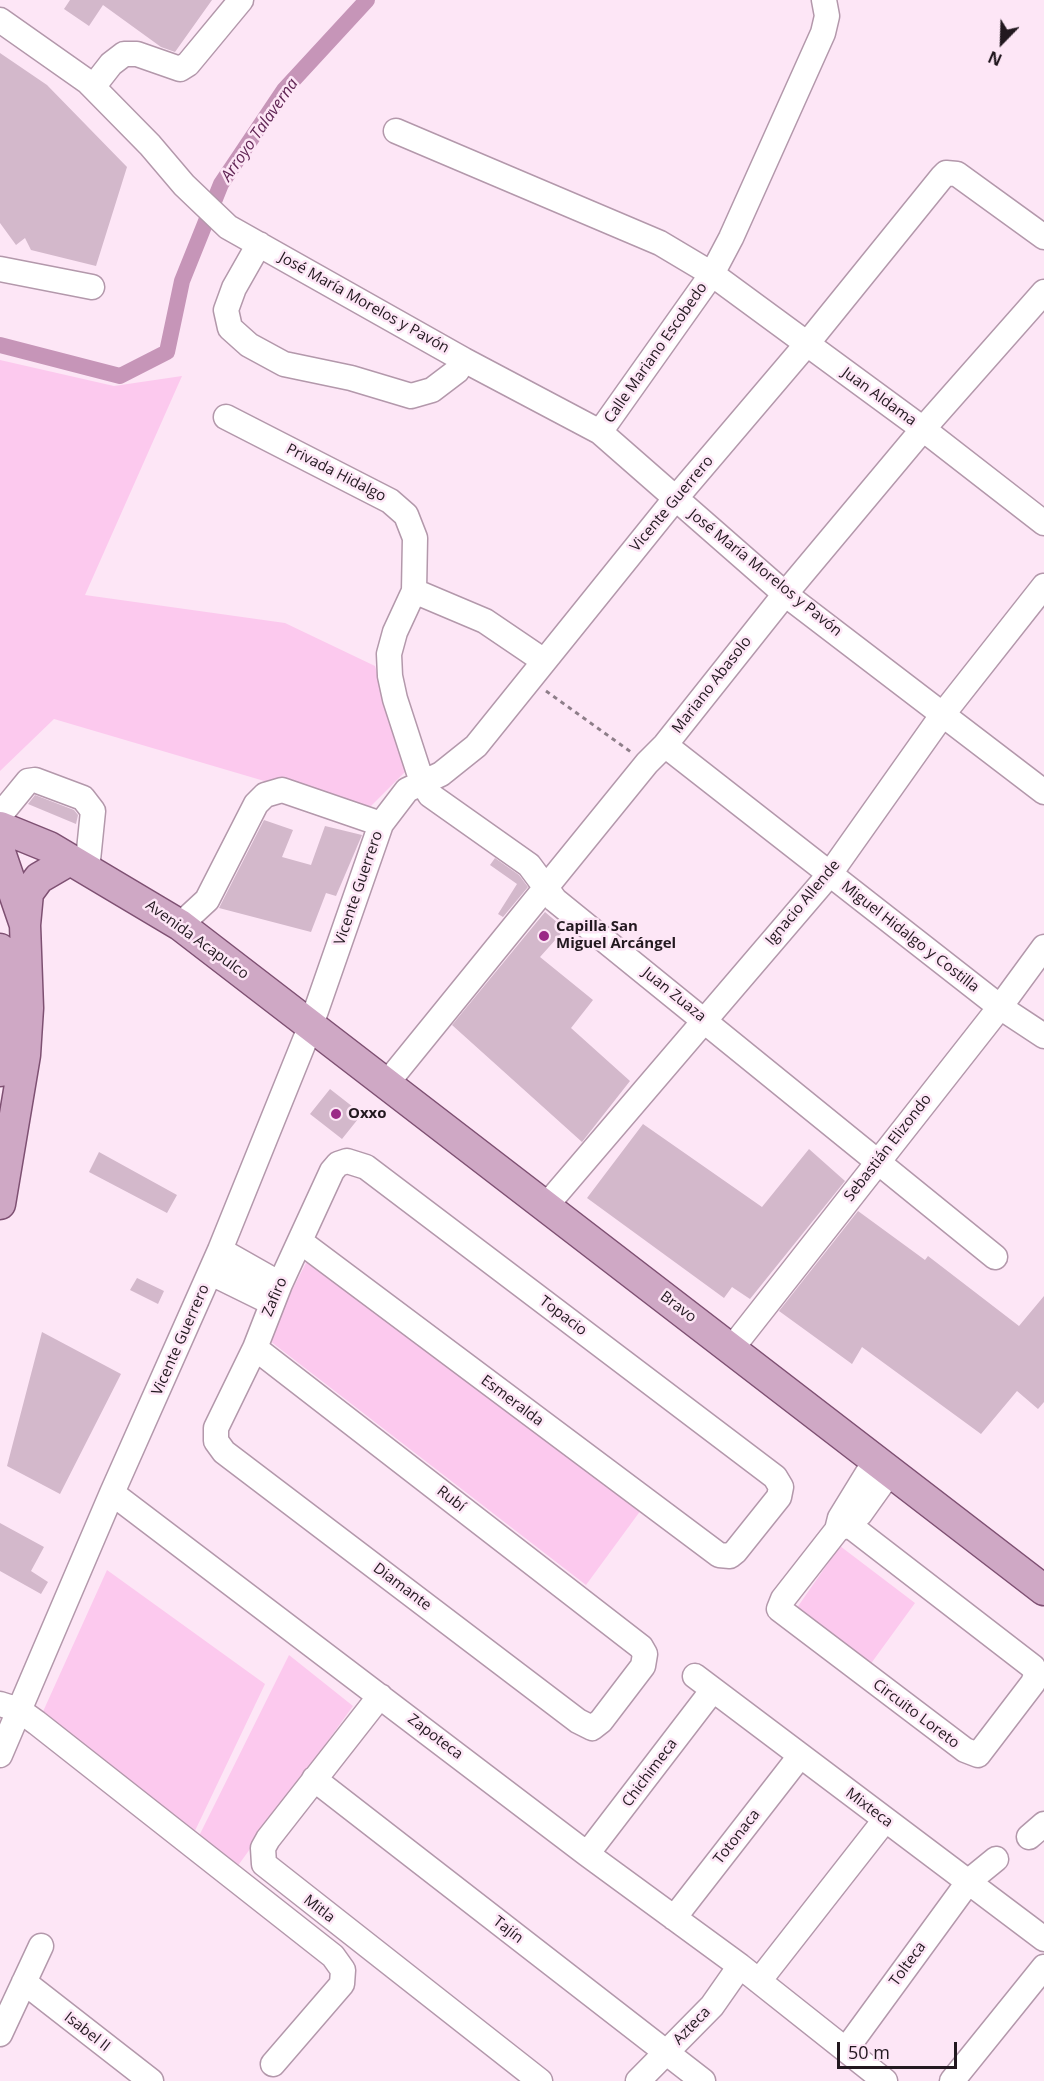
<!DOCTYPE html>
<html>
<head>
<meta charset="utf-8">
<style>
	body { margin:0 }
	#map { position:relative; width:1044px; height:2081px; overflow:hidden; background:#fde6f6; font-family:"Open Sans",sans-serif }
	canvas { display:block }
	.north { position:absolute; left:972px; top:12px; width:60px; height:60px; -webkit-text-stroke:4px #fde6f6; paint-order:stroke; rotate:203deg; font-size:16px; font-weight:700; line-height:24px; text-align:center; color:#22181f }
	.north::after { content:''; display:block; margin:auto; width:21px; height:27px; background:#22181f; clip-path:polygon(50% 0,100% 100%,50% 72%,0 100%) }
	.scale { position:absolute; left:837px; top:2042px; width:120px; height:27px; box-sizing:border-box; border:3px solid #22181f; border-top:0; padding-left:8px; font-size:18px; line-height:21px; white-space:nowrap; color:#22181f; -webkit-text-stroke:4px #fde6f6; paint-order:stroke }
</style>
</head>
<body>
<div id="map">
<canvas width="1044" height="2081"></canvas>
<div class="north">N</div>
<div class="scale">50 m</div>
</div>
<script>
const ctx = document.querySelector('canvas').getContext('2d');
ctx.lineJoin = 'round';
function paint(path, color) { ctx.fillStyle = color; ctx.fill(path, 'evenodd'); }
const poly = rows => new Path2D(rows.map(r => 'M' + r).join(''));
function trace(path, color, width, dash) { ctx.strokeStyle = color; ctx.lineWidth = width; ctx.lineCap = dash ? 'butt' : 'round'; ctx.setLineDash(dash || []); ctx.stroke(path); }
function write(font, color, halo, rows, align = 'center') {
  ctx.font = font + ' "Open Sans",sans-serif'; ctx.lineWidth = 5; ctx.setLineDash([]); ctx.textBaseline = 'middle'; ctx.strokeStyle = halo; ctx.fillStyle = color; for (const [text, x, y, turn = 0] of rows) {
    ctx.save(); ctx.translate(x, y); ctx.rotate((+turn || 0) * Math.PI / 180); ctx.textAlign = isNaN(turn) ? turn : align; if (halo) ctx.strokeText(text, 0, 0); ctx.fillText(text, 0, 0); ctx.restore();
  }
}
paint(poly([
	[0,360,114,386,182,376,85,595,285,623,375,666,407,770,366,811,54,719,0,771],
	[308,1259,641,1510,586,1585,270,1341,269,1335],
	[840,1546,915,1603,867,1669,794,1612],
	[107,1570,265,1684,193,1835,41,1716],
	[289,1655,353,1706,237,1867,198,1838]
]), '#fcc9ee');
trace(poly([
	[0,345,120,376,167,352,182,281,221,184,284,90,367,0]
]), '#c695b8', 16);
paint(poly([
	[70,0,212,0,175,52,161,47,103,5,89,26,64,9],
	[0,53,47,85,127,167,96,266,31,250,25,238,16,245,0,223],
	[35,795,74,810,78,815,76,824,28,804],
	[264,820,293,830,282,857,311,865,325,826,362,835,336,896,326,893,311,932,219,908],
	[495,858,519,875,528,887,503,917,498,914,517,884,490,865],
	[545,912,565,929,540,957,593,1000,571,1028,630,1081,582,1142,452,1025],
	[330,1089,362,1114,342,1139,310,1114],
	[643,1124,762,1207,809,1149,845,1181,750,1299,732,1287,724,1298,587,1198],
	[99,1152,177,1195,167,1213,89,1172],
	[858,1211,925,1260,928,1256,1019,1326,1044,1296,1044,1402,1038,1409,1017,1391,981,1434,862,1347,852,1364,779,1311],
	[137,1278,164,1291,158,1304,130,1290],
	[42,1332,121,1374,60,1494,7,1466],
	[0,1523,44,1547,31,1571,48,1582,41,1594,0,1571]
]), '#d3b8cb');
const minor = poly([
	[0,20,88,82,150,145,184,185,228,227,464,360,600,432,785,594,1044,792],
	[93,87,111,64,124,54,137,54,180,69,188,64,241,0],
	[396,131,660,243,712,274,923,429,1044,523],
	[259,244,234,288,226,310,230,328,249,345,284,364,351,378,411,396,432,390,457,371,464,360],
	[0,269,92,287],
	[226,417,390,501,406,515,415,538,414,591,395,632,389,654,390,676,395,699,422,782,430,795,529,865,555,900,995,1257],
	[600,432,712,274,731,238,823,33,827,16,824,0],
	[414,591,485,621,544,661],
	[665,745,1000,1007,1044,1036],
	[1,814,28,781,35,780,83,798,93,811,87,870],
	[180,925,207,900,256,804,265,795,282,790,381,824],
	[387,1083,647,763,665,745,785,594,923,429,1044,292],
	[545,1207,829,875,943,714,1044,586],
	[220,1250,280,1284],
	[211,1273,272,1303],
	[255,1348,641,1647,645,1654,643,1666,601,1721,592,1728,578,1721,224,1452,216,1441,216,1428,255,1348,280,1284,332,1171,338,1164,347,1161,366,1167,775,1477,781,1487,779,1497,735,1552,730,1556,719,1555,301,1242],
	[732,1348,1000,1007,1044,947],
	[112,1493,587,1854,740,1966,885,2081],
	[840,1518,1033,1667,1036,1675,1033,1683,978,1755,965,1750,779,1609,783,1599,837,1530,840,1518,875,1461],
	[845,1527,860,1514,890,1472],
	[695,1676,1044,1939],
	[380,1696,268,1839,263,1848,264,1864,540,2081],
	[0,1704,19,1710,37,1723,333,1956,343,1970,342,1984,273,2064],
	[0,1755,112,1493,220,1250,311,1025,381,824,407,790,441,774,476,746,675,499,806,345,942,177,946,173,957,174,1044,237],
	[314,1779,703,2081],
	[1029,1837,1044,1824],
	[587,1854,712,1691],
	[674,1918,800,1756],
	[759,1981,885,1820],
	[24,1982,151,2081],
	[0,2034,41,1946],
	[847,2048,969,1881,996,1859],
	[638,2081,712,2006,740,1966],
	[952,2081,1044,1967]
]);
const major = poly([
	[0,827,49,847,180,925,1044,1590],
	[0,852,25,925,28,1008,25,1055,0,1204],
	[25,925,28,893,39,878,63,864],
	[0,949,6,1004,0,1071]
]);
trace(minor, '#b398ab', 27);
trace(major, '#7e5072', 33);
trace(poly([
	[546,691,631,752]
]), '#8e7e89', 3, [4.5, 4.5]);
trace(minor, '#fff', 24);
trace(major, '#cfa8c5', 30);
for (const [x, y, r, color] of [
	[544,936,6,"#9b2986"],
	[336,1114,6,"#9b2986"]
]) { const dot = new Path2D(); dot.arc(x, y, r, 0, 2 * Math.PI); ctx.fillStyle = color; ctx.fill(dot); trace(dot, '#fde6f6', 2); }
write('15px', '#22181f', '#fde6f6', [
	["José María Morelos y Pavón",364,303,29],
	["Calle Mariano Escobedo",656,353,-55],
	["Juan Aldama",879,397,36],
	["Privada Hidalgo",336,473,27],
	["Vicente Guerrero",672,504,-50],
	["José María Morelos y Pavón",765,573,39],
	["Mariano Abasolo",712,685,-52],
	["Vicente Guerrero",359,888,-71],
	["Ignacio Allende",803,903,-50],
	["Miguel Hidalgo y Costilla",910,937,38],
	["Avenida Acapulco",197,940,36],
	["Juan Zuaza",674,995,39],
	["Sebastián Elizondo",888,1148,-52],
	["Zafiro",275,1297,-67],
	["Bravo",678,1307,37],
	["Topacio",563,1316,37],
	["Vicente Guerrero",181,1340,-66],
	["Esmeralda",512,1401,37],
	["Rubí",451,1499,38],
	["Diamante",402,1587,37],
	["Circuito Loreto",916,1714,37],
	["Zapoteca",435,1737,37],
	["Chichimeca",650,1773,-53],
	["Mixteca",869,1808,37],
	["Totonaca",737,1837,-52],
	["Mitla",319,1909,38],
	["Tajín",508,1930,38],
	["Tolteca",908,1964,-54],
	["Azteca",692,2026,-46],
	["Isabel II",87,2032,38]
]);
write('bold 15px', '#22181f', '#fde6f6', [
	["Capilla San",556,927],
	["Miguel Arcángel",556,944],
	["Oxxo",348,1114]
], 'left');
write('italic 16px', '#612655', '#fde6f6', [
	["Arroyo Talaverna",260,130,-55]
]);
</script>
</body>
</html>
